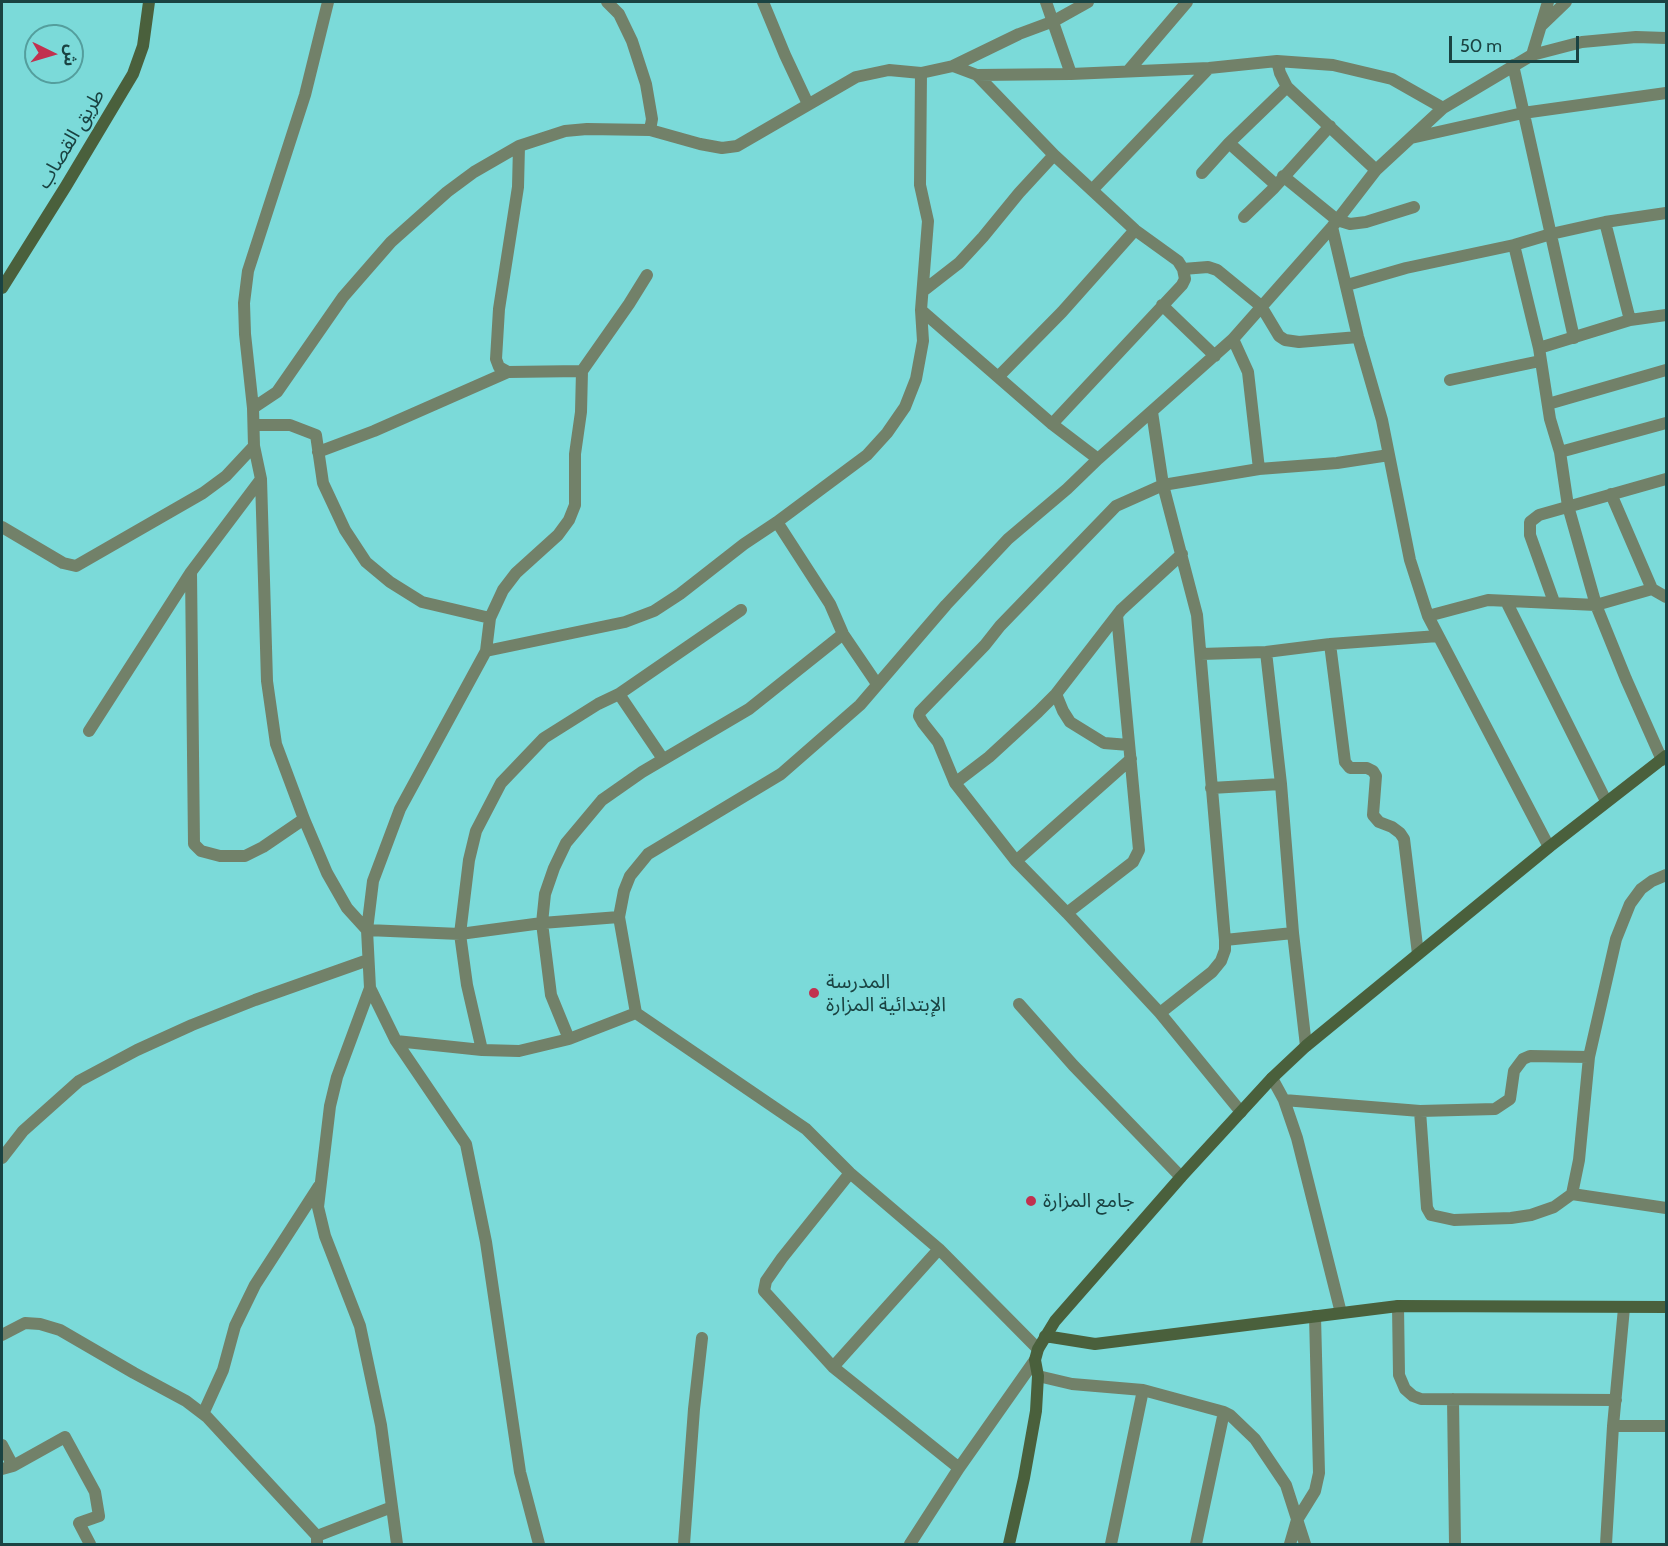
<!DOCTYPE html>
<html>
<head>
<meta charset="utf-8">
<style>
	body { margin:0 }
	#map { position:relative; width:1668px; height:1546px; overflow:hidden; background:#7bdad9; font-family:Cabin,"Noto Sans Arabic",sans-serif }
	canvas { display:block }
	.frame { position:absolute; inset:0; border:3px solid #1a4342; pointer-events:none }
	.north { position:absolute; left:24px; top:24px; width:60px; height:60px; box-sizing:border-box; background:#7bdad9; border:2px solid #549e9d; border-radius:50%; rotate:95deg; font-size:16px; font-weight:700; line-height:24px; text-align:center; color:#1a4342 }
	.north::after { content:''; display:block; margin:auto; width:21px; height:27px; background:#c1314f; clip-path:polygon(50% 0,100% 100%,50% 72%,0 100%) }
	.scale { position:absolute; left:1449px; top:36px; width:130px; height:27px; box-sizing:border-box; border:3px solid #1a4342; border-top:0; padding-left:8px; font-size:18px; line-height:21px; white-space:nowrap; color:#1a4342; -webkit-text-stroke:4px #7bdad9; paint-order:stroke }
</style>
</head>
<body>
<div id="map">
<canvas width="1668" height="1546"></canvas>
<div class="frame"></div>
<div class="north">ش</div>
<div class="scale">50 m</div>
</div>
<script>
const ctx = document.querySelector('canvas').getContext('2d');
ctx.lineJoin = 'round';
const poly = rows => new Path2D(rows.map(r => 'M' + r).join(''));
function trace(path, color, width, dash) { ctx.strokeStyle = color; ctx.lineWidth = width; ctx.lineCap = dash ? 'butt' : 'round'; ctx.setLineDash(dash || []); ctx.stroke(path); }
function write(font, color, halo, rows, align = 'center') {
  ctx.font = font + ' Cabin,"Noto Sans Arabic",sans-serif'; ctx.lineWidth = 4.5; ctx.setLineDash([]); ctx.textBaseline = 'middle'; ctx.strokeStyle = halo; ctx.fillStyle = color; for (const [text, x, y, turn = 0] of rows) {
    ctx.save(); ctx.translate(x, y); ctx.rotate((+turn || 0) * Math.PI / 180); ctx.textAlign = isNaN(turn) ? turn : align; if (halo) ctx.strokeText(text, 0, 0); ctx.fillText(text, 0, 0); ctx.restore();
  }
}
trace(poly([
	[328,2,305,95,248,271,244,303,245,334,253,408,254,446,261,479,267,681,276,744,304,819,327,873,347,908,367,930,370,988,396,1041,466,1144,486,1242,520,1472,539,1544],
	[607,2,619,14,632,41,646,84,652,119,650,130],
	[763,2,785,55,808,104],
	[1046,2,1071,74],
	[1541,26,1566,2],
	[1532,55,1548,2],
	[1277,61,1280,73,1287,87,1376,170],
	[1513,65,1574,338],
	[953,66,1019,34,1054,21,1088,2],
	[1129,70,1187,2],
	[977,75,1054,155,1135,230,1178,261,1183,269,1185,279,1182,285,1052,424],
	[1411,138,1523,113,1666,93],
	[519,146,518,187,499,309,496,359,499,367,508,372,582,371],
	[1202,173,1229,143],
	[1283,176,1337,220,1350,224,1366,222,1414,207],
	[1276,185,1229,143,1287,87],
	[1093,189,1209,68],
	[1244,217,1273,189,1330,126],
	[1605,222,1630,320],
	[1332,227,1358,337,1382,420,1410,560,1428,616,1549,847],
	[1514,245,1539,348,1550,419,1560,452,1568,506,1596,605,1626,679,1662,760],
	[1183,269,1208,267,1217,270,1261,306,1279,336,1285,340,1299,342,1358,337],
	[1347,285,1406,268,1514,245,1551,234,1605,222,1666,213],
	[923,291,959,263,983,237,1019,193,1054,155],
	[1162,305,1215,356],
	[921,310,1052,424,1098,459],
	[1233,339,1248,372,1259,469],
	[1539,348,1630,320,1666,315],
	[998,377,1062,312,1135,230],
	[1450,380,1540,361],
	[1548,404,1666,370],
	[253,408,277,392,343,297,391,242,447,192,474,172,519,146,565,131,587,129,650,130,700,144,722,148,737,146,856,77,889,70,921,73,953,66,977,75,1071,74,1209,68,1277,61,1333,65,1392,79,1443,108],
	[1152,412,1163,485,1197,615,1225,940,1225,950,1221,961,1212,972,1160,1013],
	[254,425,290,425,316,435,323,483,345,530,366,562,390,582,422,602,490,618],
	[318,452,374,431,508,372],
	[1560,452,1666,423],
	[1611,494,1652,589],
	[777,522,830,604,843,634,877,684],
	[2,527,63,563,76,566,203,493,226,476,254,446],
	[191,572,194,844,201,851,220,856,245,856,263,847,304,819],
	[1506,601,1606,801],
	[1554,602,1530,535,1530,522,1539,515,1666,479],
	[1428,616,1488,600,1596,605,1652,589,1666,597],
	[1330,644,1345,762,1350,768,1367,768,1373,771,1376,776,1373,815,1379,822,1392,827,1400,833,1404,839,1418,954],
	[486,651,625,622,654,611,680,594,744,544,777,522,867,455,887,433,905,407,916,379,923,341,921,310,928,221,920,185,921,73],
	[1266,652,1281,784,1293,933,1306,1046],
	[1201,654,1266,652,1330,644,1438,636],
	[619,694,663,759],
	[1056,694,1063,711,1070,722,1104,743,1129,745],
	[89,731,191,572,261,479],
	[955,783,989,757,1038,712,1056,694,1121,610,1182,554],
	[1211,788,1281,784],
	[1016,861,1131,759],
	[1067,913,1133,862,1139,850,1117,615],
	[619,917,542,923,460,934,367,930,373,881,400,809,486,651,490,618,503,590,516,573,558,535,569,520,575,505,575,454,581,412,582,371,629,304,647,275],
	[1225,940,1293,933],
	[370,988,337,1077,330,1106,318,1207,325,1236,360,1326,381,1425,397,1544],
	[1019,1004,1073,1065,1181,1177],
	[569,1039,551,995,542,923,545,894,554,868,566,843,602,800,642,772,749,709,843,634],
	[396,1041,482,1050,519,1051,569,1039,636,1013],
	[482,1050,467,985,460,934,469,860,476,831,501,783,544,738,598,704,619,694,741,610],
	[1272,1078,1284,1100,1297,1138,1341,1313],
	[1284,1100,1420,1111,1495,1109,1510,1099,1514,1071,1523,1059,1530,1056,1589,1057],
	[1420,1111,1427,1208,1431,1215,1454,1220,1511,1218,1531,1215,1554,1207,1572,1194,1579,1160,1589,1057,1616,939,1630,904,1641,889,1652,881,1666,875],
	[1241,1112,1160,1013,1067,913,1016,861,955,783,938,742,923,723,919,716,920,712,985,645,1000,626,1116,506,1163,485,1259,469,1337,463,1389,455],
	[2,1158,23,1131,79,1081,137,1050,192,1025,255,1000,368,960],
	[850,1173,782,1258,766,1281,764,1291,833,1367,959,1468],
	[1572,1194,1666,1208],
	[1398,1306,1399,1375,1405,1389,1413,1396,1421,1399,1616,1400],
	[2,1335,25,1323,40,1324,60,1330,134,1373,186,1401,207,1417,317,1536,317,1544],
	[1038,1349,939,1249,850,1173,806,1129,636,1013,619,917,624,891,630,876,648,854,781,774,860,705,946,605,1008,539,1067,489,1098,459,1233,339,1332,227,1376,170,1443,108,1532,55,1582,42,1636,37,1666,38],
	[833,1367,939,1249],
	[1038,1376,1072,1384,1143,1390,1224,1412,1230,1415,1255,1439,1286,1485,1305,1544],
	[1453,1399,1455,1544],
	[203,1414,223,1370,235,1326,255,1285,319,1186],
	[1613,1426,1666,1426],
	[2,1445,13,1466,2,1469],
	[13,1466,65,1437,95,1492,99,1516,79,1523,90,1544],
	[317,1536,392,1507],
	[684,1544,694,1409,702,1338],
	[910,1544,959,1468,1035,1360],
	[1111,1544,1143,1390],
	[1196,1544,1224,1412],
	[1290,1544,1297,1520,1315,1491,1319,1473,1315,1316],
	[1606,1544,1613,1426,1624,1308]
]), '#728169', 12);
trace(poly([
	[2,288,66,186,133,74,143,46,149,2],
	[1045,1336,1095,1344,1398,1306,1666,1307],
	[1009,1544,1024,1478,1036,1411,1038,1376,1035,1360,1038,1349,1055,1321,1181,1177,1272,1078,1306,1046,1549,847,1666,756]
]), '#4a603c', 12);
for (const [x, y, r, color] of [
	[814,993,6,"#c1314f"],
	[1031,1201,6,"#c1314f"]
]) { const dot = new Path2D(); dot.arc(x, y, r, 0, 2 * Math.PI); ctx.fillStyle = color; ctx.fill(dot); trace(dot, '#7bdad9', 2); }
write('20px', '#1a4342', '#7bdad9', [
	["طريق القصاب",71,139,-59]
]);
write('20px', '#1a4342', '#7bdad9', [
	["المدرسة",826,982],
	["الإبتدائية المزارة",826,1005],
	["جامع المزارة",1043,1201]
], 'left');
</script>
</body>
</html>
